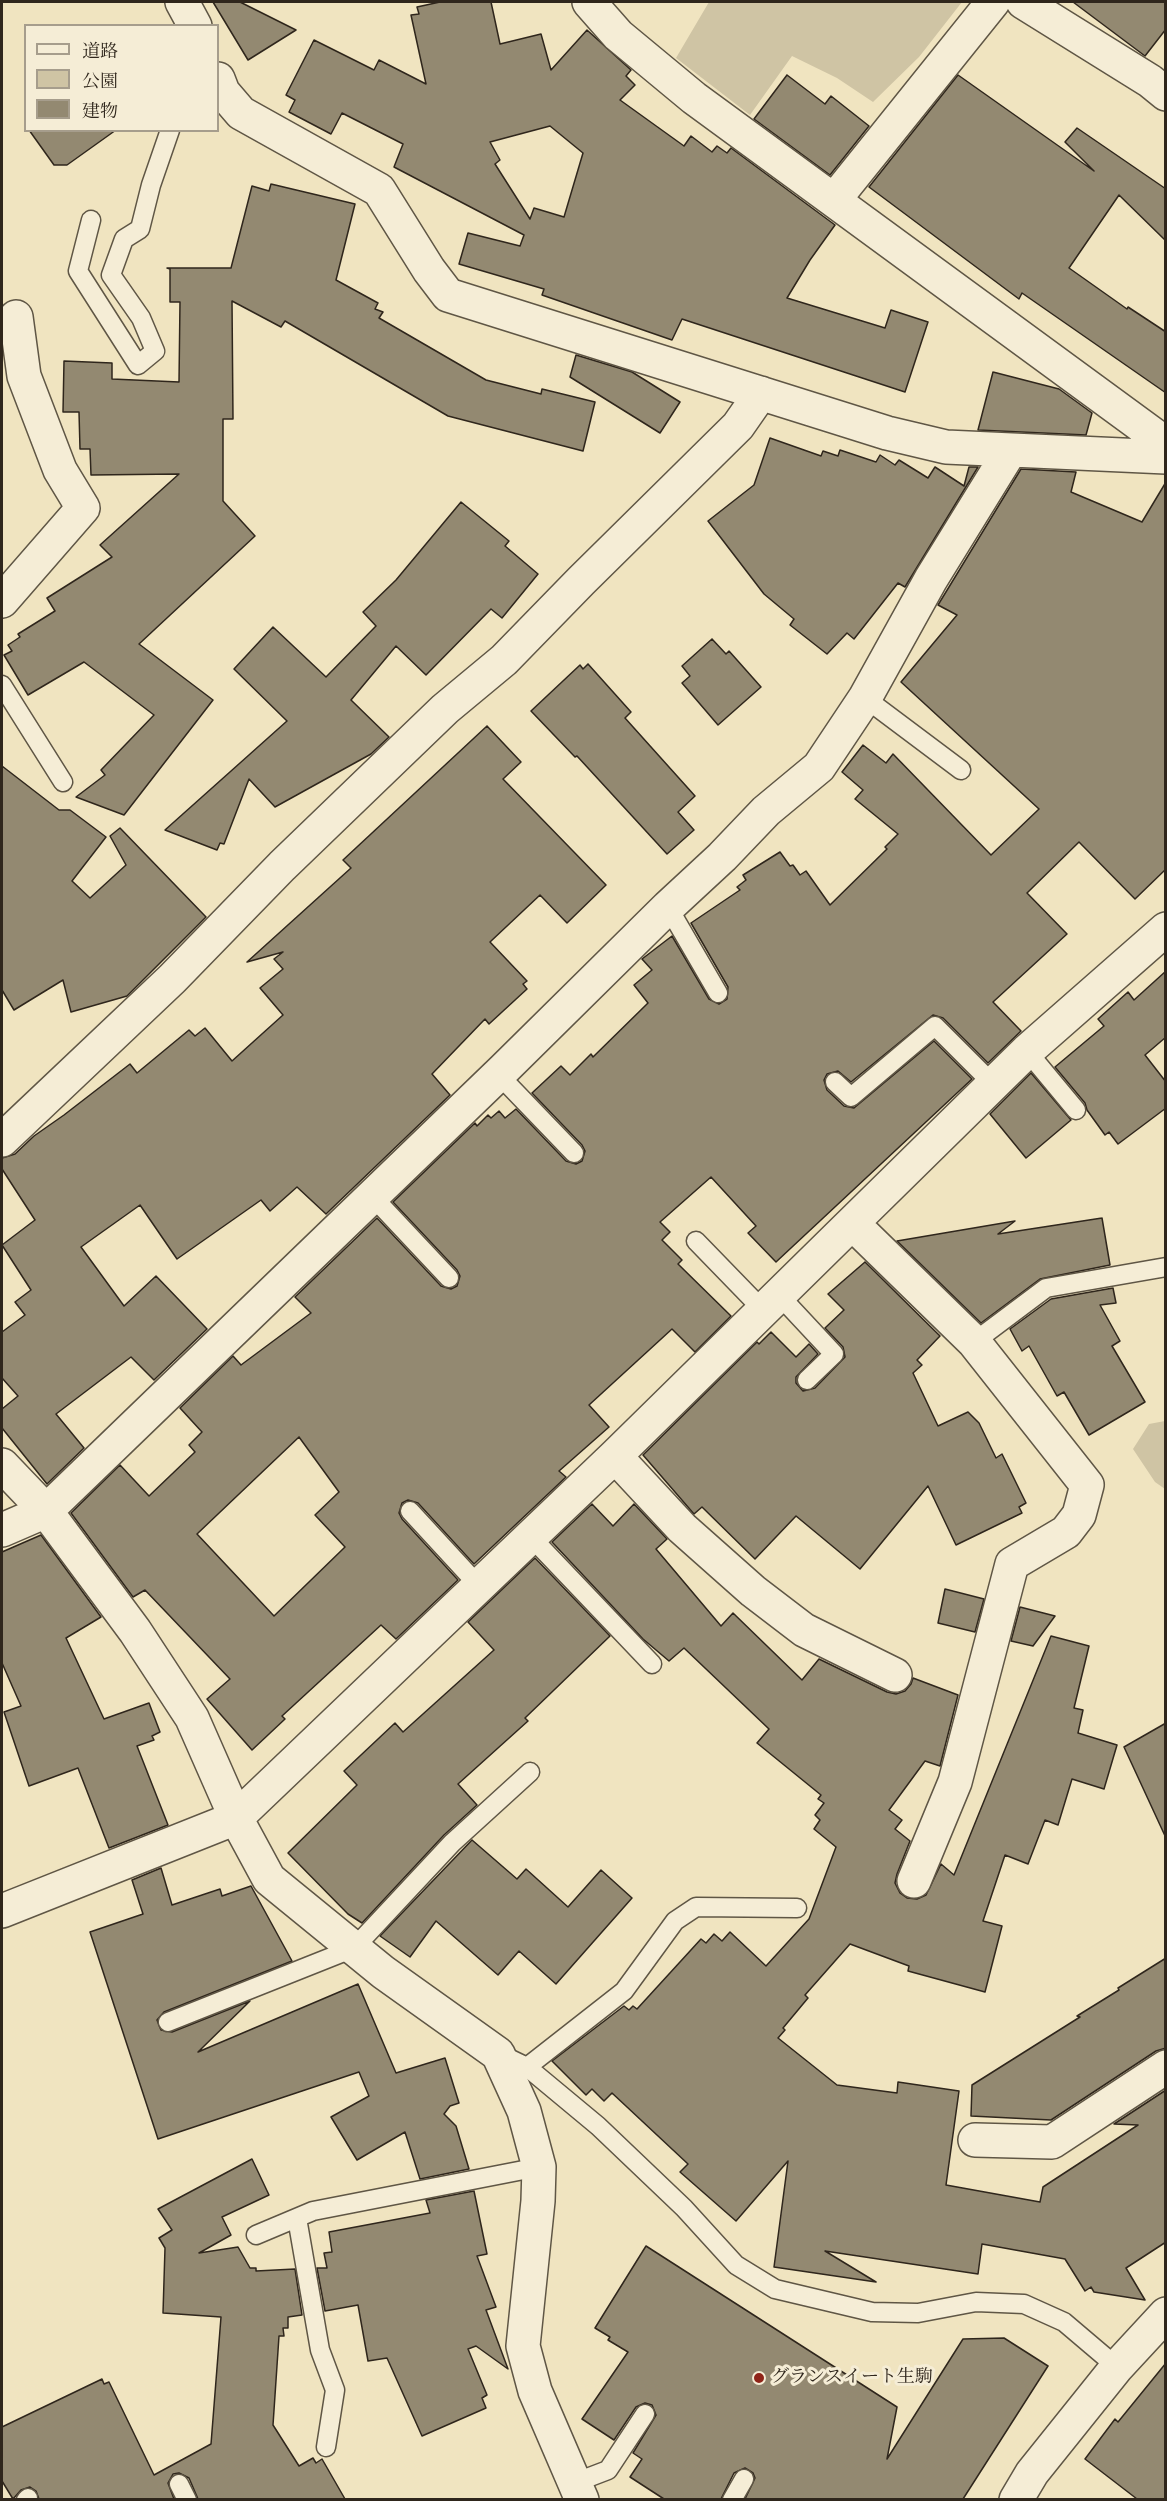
<!DOCTYPE html>
<html>
<head>
<meta charset="utf-8">
<style>
	body { margin:0 }
	#map { position:relative; width:1167px; height:2501px; overflow:hidden; background:#f0e4c0; font-family:Alegreya,"Noto Serif JP",serif }
	canvas { display:block }
	.frame { position:absolute; inset:0; border:3px solid #2f261c; pointer-events:none }
	.legend { position:absolute; left:24px; top:24px; width:195px; height:108px; box-sizing:border-box; background:#f5edd6; border:2px solid #a69d8c; margin:0; padding:8px 10px; list-style:none; font-size:18px; color:#2f261c }
	.legend li { display:flex; align-items:center; gap:12px; height:30px }
	.legend b { width:30px; border:2px solid #a69d8c }
</style>
</head>
<body>
<div id="map">
<canvas width="1167" height="2501"></canvas>
<div class="frame"></div>
<ul class="legend">
<li><b style="height:8px;background:#f5edd6"></b>道路</li>
<li><b style="height:16px;background:#cfc4a4"></b>公園</li>
<li><b style="height:16px;background:#938971"></b>建物</li>
</ul>
</div>
<script>
const ctx = document.querySelector('canvas').getContext('2d');
ctx.lineJoin = 'round';
function paint(path, color) { ctx.fillStyle = color; ctx.fill(path, 'evenodd'); }
const poly = rows => new Path2D(rows.map(r => 'M' + r).join(''));
function trace(path, color, width, dash) { ctx.strokeStyle = color; ctx.lineWidth = width; ctx.lineCap = dash ? 'butt' : 'round'; ctx.setLineDash(dash || []); ctx.stroke(path); }
function write(font, color, halo, rows, align = 'center') {
  ctx.font = font + ' Alegreya,"Noto Serif JP",serif'; ctx.lineWidth = 6; ctx.setLineDash([]); ctx.textBaseline = 'middle'; ctx.strokeStyle = halo; ctx.fillStyle = color; for (const [text, x, y, turn = 0] of rows) {
    ctx.save(); ctx.translate(x, y); ctx.rotate((+turn || 0) * Math.PI / 180); ctx.textAlign = isNaN(turn) ? turn : align; if (halo) ctx.strokeText(text, 0, 0); ctx.fillText(text, 0, 0); ctx.restore();
  }
}
paint(poly([
	[709,2,962,2,919,57,873,102,837,78,792,56,750,115,676,58],
	[1165,1421,1166,1421,1165,1489,1155,1482,1133,1449,1149,1424]
]), '#cfc4a4');
const building = poly([
	[213,2,240,2,296,30,248,60,213,2],
	[440,2,491,2,500,44,541,34,551,70,587,30,631,70,626,76,635,85,620,100,684,146,691,136,712,152,717,146,727,153,731,148,835,225,810,260,787,298,885,328,891,310,928,322,905,392,682,319,672,340,542,295,544,289,459,264,468,233,520,246,524,235,394,167,403,144,342,113,331,134,289,112,295,100,286,95,314,40,374,70,379,60,426,84,411,15,419,14,417,7,440,2],
	[550,126,583,153,564,217,534,208,530,219,495,164,500,160,490,142,550,126],
	[1073,2,1166,2,1166,29,1145,56,1073,2],
	[787,75,825,104,831,96,869,126,830,175,754,119,787,75],
	[958,75,1094,171,1065,142,1077,128,1166,189,1166,241,1119,195,1069,268,1127,309,1128,307,1166,332,1166,393,1022,293,1019,299,869,187,958,75],
	[29,130,116,130,67,165,54,165,29,130],
	[271,184,355,204,336,280,378,303,375,309,383,312,379,318,486,380,541,394,542,389,595,402,583,451,448,416,285,321,281,327,232,301,233,419,223,419,223,501,255,536,139,644,213,700,124,815,76,797,105,775,101,770,154,715,84,662,28,695,4,655,12,651,8,645,20,637,18,634,55,611,47,598,112,557,100,545,179,474,91,475,90,449,80,449,79,412,63,412,64,361,112,363,112,379,179,382,180,302,170,302,170,269,167,268,231,268,252,186,269,191,271,184],
	[576,355,632,372,680,402,660,433,570,377,576,355],
	[993,372,1059,389,1092,413,1086,435,978,430,993,372],
	[770,438,821,456,823,451,838,456,840,450,876,462,880,455,895,465,899,460,928,478,935,467,964,486,969,467,978,467,905,587,898,583,854,639,847,633,827,654,790,625,794,619,764,594,708,521,754,485,770,438],
	[1021,469,1076,472,1071,492,1142,522,1166,482,1166,869,1135,899,1079,842,1027,893,1067,934,993,1002,1021,1031,988,1063,943,1018,933,1015,851,1082,838,1071,827,1074,824,1080,827,1090,844,1106,854,1108,934,1041,972,1079,776,1262,748,1233,756,1226,711,1177,660,1222,670,1232,662,1240,682,1260,678,1264,731,1316,695,1352,672,1329,589,1405,609,1427,559,1471,566,1477,474,1564,418,1503,408,1500,402,1503,399,1513,402,1519,458,1580,396,1639,381,1625,282,1716,285,1719,252,1750,207,1699,230,1679,145,1590,133,1597,71,1513,120,1465,149,1496,195,1452,189,1445,202,1432,180,1408,233,1356,241,1365,311,1313,295,1297,377,1218,441,1286,451,1289,457,1286,460,1276,457,1270,393,1202,475,1123,477,1126,488,1115,491,1118,499,1111,505,1118,516,1109,566,1161,576,1164,582,1161,585,1151,582,1145,532,1093,561,1066,570,1075,591,1054,593,1057,648,1003,634,985,652,970,642,959,672,936,709,999,719,1004,727,999,728,987,691,923,740,890,737,887,746,880,743,875,780,852,790,866,793,865,800,875,806,871,830,905,887,849,885,847,898,834,855,799,863,790,842,772,863,745,886,763,893,754,991,855,1039,809,901,682,957,615,938,605,1021,469],
	[299,1437,339,1492,315,1515,345,1547,274,1616,197,1534,299,1437],
	[461,502,509,541,505,546,538,574,502,618,491,609,426,675,396,646,351,700,389,737,371,754,275,807,249,779,224,844,220,843,217,850,165,830,287,721,234,669,273,627,326,677,376,626,363,612,396,580,461,502],
	[712,639,726,654,729,651,761,687,718,725,682,683,690,676,682,666,712,639],
	[588,664,631,712,625,718,695,796,678,812,694,830,667,854,577,756,575,757,531,711,580,665,583,669,588,664],
	[487,726,521,762,503,779,606,885,567,923,540,895,490,942,527,981,523,984,527,989,489,1024,485,1019,432,1074,450,1095,326,1214,297,1187,270,1211,261,1200,177,1259,140,1205,81,1247,124,1306,156,1276,207,1329,154,1380,131,1357,56,1414,84,1448,47,1484,2,1428,2,1409,18,1396,2,1378,2,1332,25,1315,15,1302,31,1290,2,1245,35,1220,2,1169,2,1158,15,1154,34,1136,64,1115,130,1064,137,1073,189,1030,195,1036,205,1028,232,1061,283,1015,260,988,283,969,274,959,283,952,247,962,351,868,343,860,487,726],
	[2,766,59,810,70,810,106,837,72,881,90,898,126,865,110,836,120,828,206,917,127,996,71,1012,63,980,14,1010,2,990,2,766],
	[1166,971,1166,1037,1145,1055,1166,1082,1166,1108,1118,1144,1109,1132,1105,1135,1087,1110,1085,1103,1055,1067,1104,1026,1098,1019,1128,992,1134,1000,1166,971],
	[1031,1073,1071,1120,1026,1158,990,1114,1031,1073],
	[1102,1218,1110,1265,1040,1279,981,1323,897,1241,1015,1221,998,1234,1102,1218],
	[865,1262,940,1336,917,1360,922,1365,913,1373,938,1426,968,1412,979,1423,996,1458,1002,1454,1026,1503,1019,1507,1022,1513,956,1545,928,1486,860,1569,796,1516,755,1559,702,1507,694,1514,643,1455,757,1342,759,1344,771,1332,796,1357,809,1344,818,1354,796,1377,796,1383,803,1391,815,1388,845,1357,843,1347,825,1328,844,1310,828,1294,865,1262],
	[1113,1288,1116,1303,1100,1305,1120,1341,1112,1346,1145,1402,1089,1435,1064,1392,1057,1396,1029,1346,1022,1351,1010,1329,1051,1299,1113,1288],
	[592,1504,613,1526,634,1504,667,1539,656,1549,721,1626,733,1613,802,1680,819,1659,887,1692,896,1694,905,1691,911,1684,913,1678,958,1695,940,1766,925,1761,889,1810,902,1820,895,1829,910,1841,897,1874,895,1883,900,1893,907,1898,917,1899,926,1895,941,1864,954,1875,1051,1636,1089,1646,1074,1708,1083,1710,1078,1733,1117,1745,1104,1789,1072,1779,1058,1825,1045,1820,1028,1864,1005,1855,983,1921,1002,1926,985,1992,908,1971,909,1966,850,1944,805,1995,808,1998,783,2028,785,2030,778,2038,837,2085,897,2093,898,2082,959,2091,946,2185,1040,2202,1043,2187,1138,2125,1114,2124,1166,2090,1166,2242,1126,2268,1145,2300,1094,2292,1091,2287,1085,2291,1065,2259,982,2244,978,2274,825,2251,876,2282,774,2267,788,2161,736,2221,680,2172,688,2164,612,2093,604,2101,592,2089,586,2095,552,2061,624,2006,629,2010,633,2006,637,2009,701,1939,706,1943,714,1934,722,1941,730,1932,766,1966,809,1919,836,1847,814,1829,820,1820,815,1815,824,1803,818,1799,821,1795,757,1743,769,1729,684,1648,669,1661,643,1639,552,1542,592,1504],
	[41,1535,101,1617,66,1638,104,1719,149,1703,160,1732,152,1736,154,1740,137,1746,168,1825,109,1848,78,1768,29,1786,4,1712,21,1706,2,1663,2,1552,41,1535],
	[535,1558,610,1636,525,1718,528,1721,458,1784,477,1805,444,1835,362,1923,348,1914,288,1853,357,1785,344,1771,395,1723,403,1732,494,1650,468,1622,535,1558],
	[945,1589,984,1599,975,1632,938,1623,945,1589],
	[1020,1607,1055,1616,1033,1646,1011,1641,1020,1607],
	[1166,1723,1166,1838,1124,1747,1166,1723],
	[472,1840,517,1879,526,1869,568,1907,601,1870,632,1898,556,1984,519,1951,498,1975,436,1921,410,1957,380,1936,472,1840],
	[161,1868,172,1905,220,1889,222,1896,251,1886,292,1961,164,2012,157,2020,161,2030,172,2032,250,2001,198,2052,358,1984,396,2073,445,2058,459,2103,450,2106,444,2114,456,2126,469,2169,420,2179,405,2132,357,2160,331,2117,369,2096,359,2072,158,2139,90,1932,143,1914,132,1880,161,1868],
	[1166,1958,1166,2048,1156,2051,1051,2120,971,2116,972,2085,1080,2017,1077,2016,1119,1990,1118,1988,1166,1958],
	[252,2159,269,2195,222,2217,231,2235,199,2253,238,2247,250,2268,256,2268,256,2271,295,2269,302,2315,288,2317,288,2328,283,2328,284,2336,279,2336,273,2425,299,2466,313,2458,316,2463,322,2459,345,2499,198,2499,189,2478,179,2473,173,2474,168,2483,174,2499,39,2499,36,2491,30,2487,21,2490,13,2499,2,2481,2,2427,102,2379,104,2384,109,2382,154,2475,211,2444,221,2317,163,2313,165,2248,159,2238,172,2230,158,2209,252,2159],
	[474,2191,487,2254,477,2256,496,2307,486,2310,508,2369,476,2346,468,2349,487,2395,482,2398,486,2408,422,2436,387,2358,368,2361,358,2305,325,2311,317,2268,327,2268,324,2253,332,2252,329,2232,430,2213,426,2200,474,2191],
	[646,2246,897,2407,887,2459,963,2339,1004,2338,1048,2366,963,2499,745,2499,755,2478,753,2473,745,2468,734,2473,721,2499,664,2499,630,2477,642,2459,633,2453,656,2415,652,2405,645,2403,636,2407,614,2440,582,2419,628,2352,608,2340,610,2337,595,2328,646,2246],
	[1166,2363,1166,2499,1137,2499,1085,2459,1115,2419,1118,2422,1166,2363]
]);
paint(building, '#938971');
trace(building, '#2f261c', 1.5);
const service = poly([
	[91,220,78,271,138,365,155,351,141,318,111,275,124,239,140,229,151,185,170,130],
	[2,685,63,782],
	[865,698,961,770],
	[668,907,718,993],
	[1027,1051,1076,1110],
	[498,1074,574,1153],
	[835,1082,851,1097,935,1026,994,1085],
	[372,1196,449,1278],
	[696,1241,762,1309],
	[778,1294,834,1354,807,1380],
	[974,1342,1046,1288,1166,1267],
	[410,1511,479,1586],
	[531,1537,652,1664],
	[168,2022,354,1948,452,1843,530,1772],
	[500,2054,527,2067,598,2126,684,2208,736,2265,775,2289,872,2312,918,2313,976,2302,1024,2304,1064,2322,1117,2367],
	[527,2067,624,1991,675,1921,696,1907,797,1908],
	[297,2218,320,2350,335,2390,326,2447],
	[256,2235,313,2211,539,2167],
	[574,2483,608,2470,645,2414],
	[179,2484,187,2500],
	[26,2500,28,2498],
	[732,2500,744,2479]
]);
const minor = poly([
	[182,2,195,26],
	[589,2,618,35,694,98,1154,435,1166,451],
	[1023,2,1150,81,1166,94],
	[218,79,223,92,241,113,379,190,429,270,448,295,887,433,946,447,1166,457],
	[834,200,993,2],
	[2,601,83,508,60,470,24,376,16,317],
	[2,1140,172,979,282,866,445,709,504,660,581,581,738,426,761,393],
	[852,1223,974,1342,1087,1485,1079,1515,1066,1532,1012,1564,955,1782,914,1881],
	[615,1456,682,1528,753,1591,804,1630,895,1675],
	[2,1465,46,1511,135,1631,192,1718,236,1818,269,1879,383,1972,498,2054,524,2111,539,2167,538,2201,523,2346,535,2391,582,2500],
	[2,1530,46,1511,504,1069,668,907,722,857,766,811,819,767,865,698,931,579,1010,451],
	[2,1911,236,1818,615,1456,1027,1051,1166,929],
	[975,2140,1052,2142,1166,2067],
	[1016,2500,1032,2473,1117,2367,1166,2314]
]);
trace(service, '#5f5645', 21);
trace(minor, '#5f5645', 36);
trace(service, '#f5edd6', 18);
trace(minor, '#f5edd6', 33);
for (const [x, y, r, color] of [
	[759,2378,6,"#8f2418"]
]) { const dot = new Path2D(); dot.arc(x, y, r, 0, 2 * Math.PI); ctx.fillStyle = color; ctx.fill(dot); trace(dot, '#f5edd6', 2); }
write('18px', '#2f261c', '#f5edd6', [
	["グランスイート生駒",771,2378]
], 'left');
</script>
</body>
</html>
